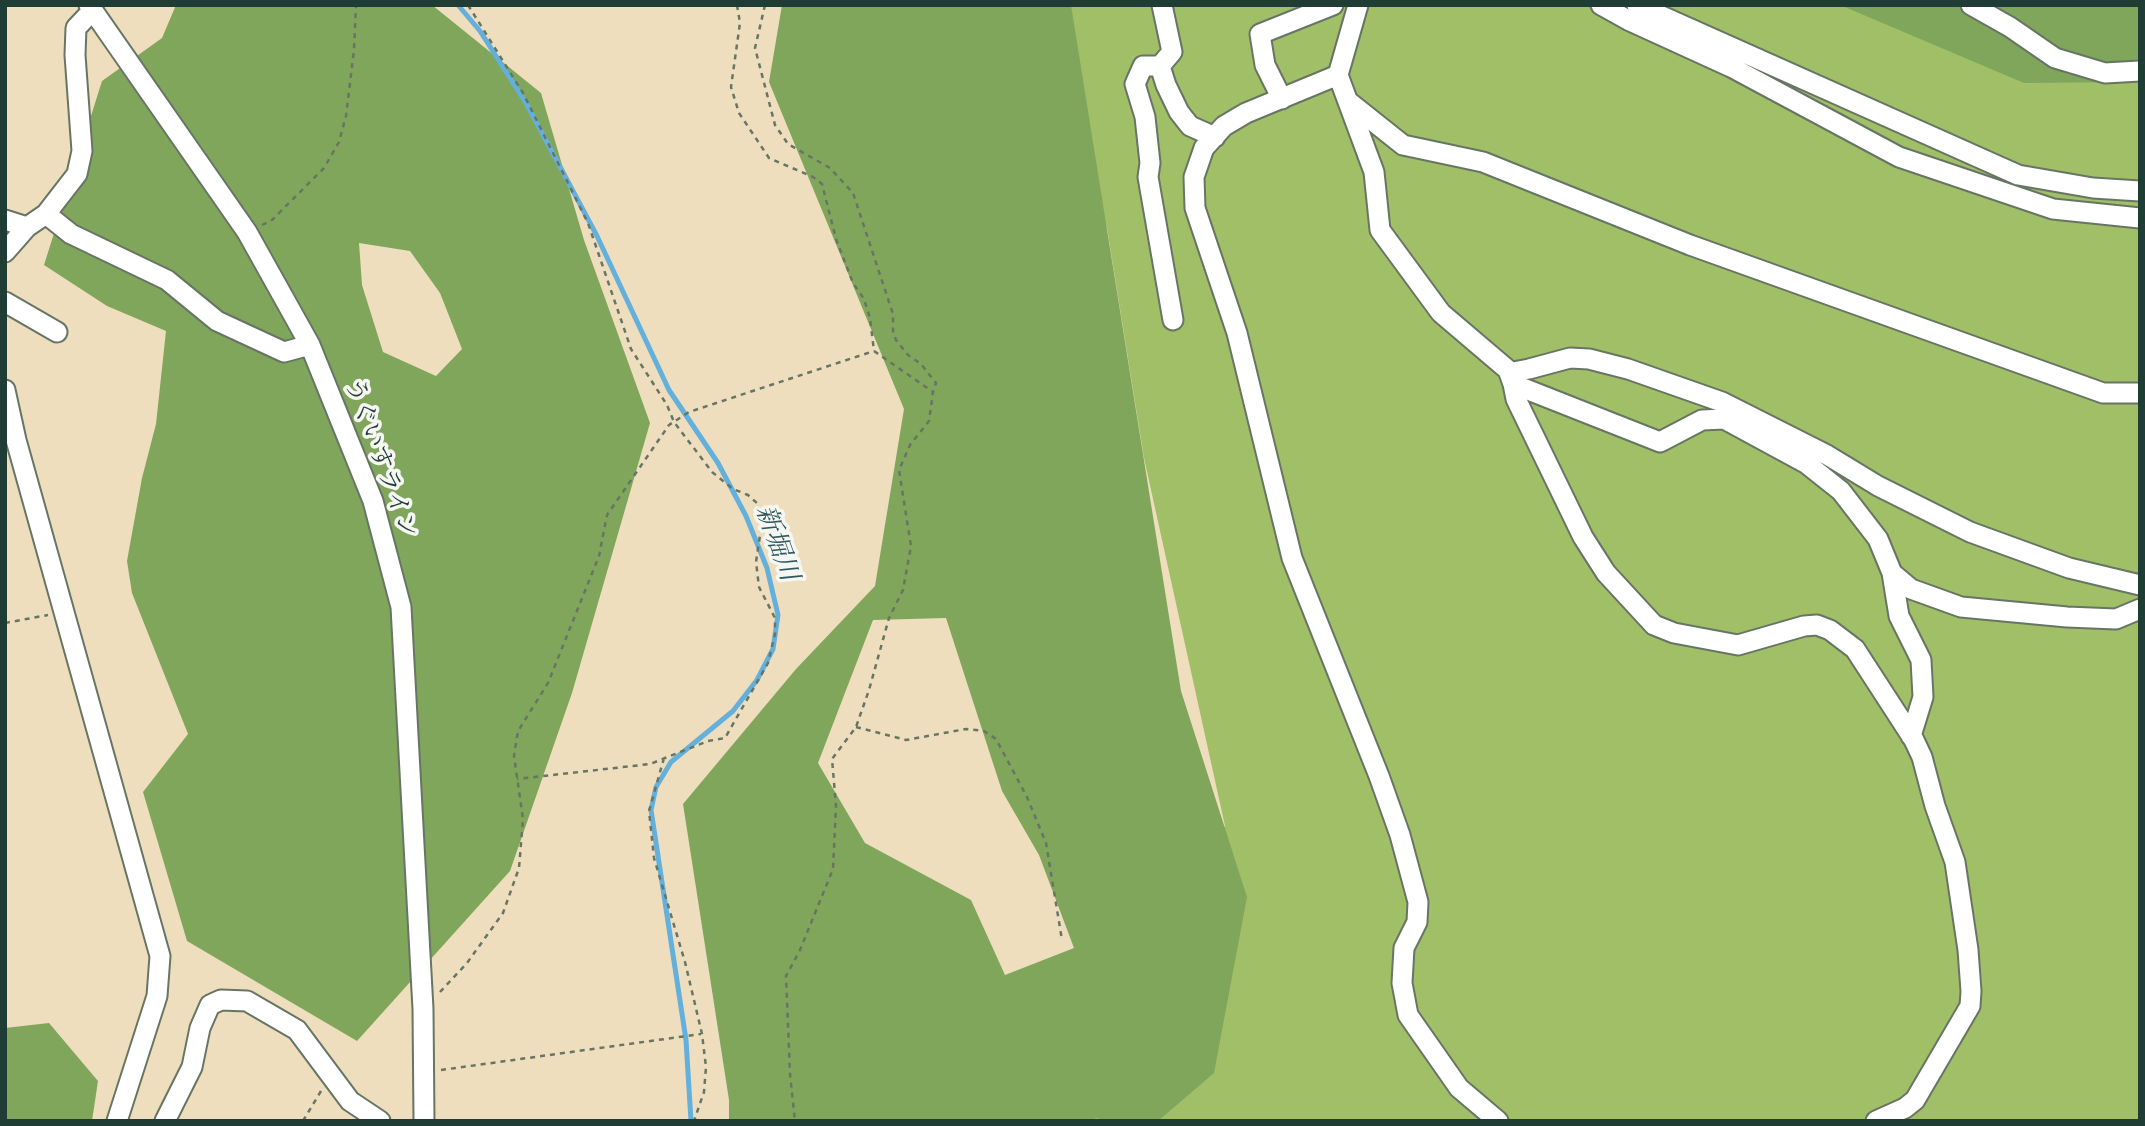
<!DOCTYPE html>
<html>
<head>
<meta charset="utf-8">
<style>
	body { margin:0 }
	#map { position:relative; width:2145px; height:1126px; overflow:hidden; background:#eedebd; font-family:"Sorts Mill Goudy",serif }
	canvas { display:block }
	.frame { position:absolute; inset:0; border:7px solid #1f3d34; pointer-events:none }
</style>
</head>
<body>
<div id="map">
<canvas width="2145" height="1126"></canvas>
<div class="frame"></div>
</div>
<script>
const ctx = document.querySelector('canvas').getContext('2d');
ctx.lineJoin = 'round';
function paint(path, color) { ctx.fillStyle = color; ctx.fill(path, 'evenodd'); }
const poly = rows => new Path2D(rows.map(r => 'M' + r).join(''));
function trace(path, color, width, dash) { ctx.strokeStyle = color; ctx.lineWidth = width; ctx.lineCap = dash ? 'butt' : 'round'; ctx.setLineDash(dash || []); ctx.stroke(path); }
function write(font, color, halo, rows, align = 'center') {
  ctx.font = font + ' "Sorts Mill Goudy","Noto Serif JP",serif'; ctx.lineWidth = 7; ctx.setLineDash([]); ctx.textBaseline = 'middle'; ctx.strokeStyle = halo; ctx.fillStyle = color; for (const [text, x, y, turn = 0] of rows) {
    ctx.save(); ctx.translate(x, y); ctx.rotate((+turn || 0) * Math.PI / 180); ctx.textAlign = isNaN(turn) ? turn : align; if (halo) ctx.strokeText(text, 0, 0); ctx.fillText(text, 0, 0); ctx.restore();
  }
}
paint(poly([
	[1038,5,2140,5,2140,1121,1059,1121,1225,826,1144,458,1107,228]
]), '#a1bf67');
paint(poly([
	[176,5,432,5,541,93,584,240,650,423,572,693,510,871,357,1041,187,941,143,792,188,734,132,593,127,561,142,478,156,424,166,331,107,306,44,265,102,81,162,38],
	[359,243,410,251,440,293,462,349,436,376,383,352,362,285],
	[782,5,1071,5,1181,691,1247,897,1214,1073,1158,1121,1110,1121,1096,1118,1092,1121,729,1121,729,1100,683,804,796,669,875,586,904,409,769,82],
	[946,618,1002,791,1039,855,1074,948,1005,975,971,900,865,843,818,763,873,620],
	[1840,5,2140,5,2140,82,2024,83],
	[49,1023,98,1081,92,1121,5,1121,5,1028]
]), '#80a65c');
trace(poly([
	[458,5,480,31,526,103,597,236,669,390,718,463,746,516,767,568,778,615,773,649,757,680,733,711,671,762,656,787,651,810,686,1040,691,1121]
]), '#64b0dd', 5);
const minor = poly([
	[89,5,247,232,310,345,373,501,401,607,423,1009,424,1121],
	[1162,5,1172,52,1160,66,1166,85,1179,112,1190,126,1215,137],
	[1358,5,1338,75,1374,172,1380,230,1441,313,1508,370,1513,384,1660,442,1702,420,1724,419,1807,464,1841,491,1878,539,1892,573,1911,589,1961,607,2067,617,2116,619,2140,609],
	[1601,5,1628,20,1731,67,1899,157,2053,209,2140,218],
	[1637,5,2018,175,2093,188,2140,191],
	[1971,5,2010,27,2055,58,2105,73,2140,71],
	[1160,66,1143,66,1135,84,1145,117,1150,163,1148,177,1173,320],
	[1338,75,1246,113,1224,126,1204,148,1194,177,1195,208,1237,333,1292,558,1379,776,1400,835,1418,902,1417,922,1404,948,1402,983,1408,1015,1459,1088,1498,1121],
	[1282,99,1265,65,1260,34,1333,5],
	[1349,102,1403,145,1483,162,1690,245,2103,393,2140,393],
	[46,214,71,234,167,280,217,321,284,352,310,345],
	[5,220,27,227],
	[5,252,27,227,46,214,77,174,82,151,75,55,76,28,93,10],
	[5,302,57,332],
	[1508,370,1513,372,1529,369,1570,358,1589,359,1628,369,1722,402,1827,455,1878,486,1970,532,2069,568,2140,585],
	[1513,384,1516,399,1583,537,1606,573,1654,625,1674,633,1738,645,1804,626,1817,625,1830,630,1855,649,1914,740,1922,757,1935,806,1955,862,1968,950,1971,991,1970,1006,1915,1100,1905,1108,1876,1121],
	[5,390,16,440,160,956,157,996,117,1121],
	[1892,573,1899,616,1921,660,1923,697,1911,736],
	[165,1121,192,1067,200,1028,210,1005,221,1000,247,1001,297,1030,350,1101,380,1121]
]);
trace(minor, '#677564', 23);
trace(poly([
	[468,5,523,93,588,223,631,349,667,405,674,422,712,472,733,489,748,495,758,504,762,522,756,562,759,587,775,618,775,634,768,663,725,738,708,741,650,764,517,779],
	[737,5,740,23,731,87,739,113,769,158,813,177,822,184,836,239,853,283,864,299,870,318,874,351,933,392,929,421,910,445,899,470,911,546,903,590,889,618,869,690,856,727,832,759,836,806,833,869,800,950,786,976,790,1074,795,1121],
	[765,5,755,48,775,125,788,144,830,168,853,193,893,314,893,331,896,340,908,355,921,364,936,383,933,392],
	[262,225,272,220,324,168,339,142,346,116,354,50,356,5],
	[5,623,48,615],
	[856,727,906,740,966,729,984,731,996,739,1027,797,1046,843,1062,940],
	[664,758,649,811,654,858,685,962,702,1034,706,1067,704,1092,694,1121],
	[440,992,467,963,503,913,519,868,523,819,514,756,518,731,548,683,599,556,607,515,669,425,689,412,874,351],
	[441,1070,701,1034],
	[303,1121,321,1091]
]), '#677564', 2.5, [5, 5]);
trace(minor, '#fff', 19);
write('24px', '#1f3d34', '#f6f6f2', [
	["うぐいすライン",378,459,70]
]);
write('italic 26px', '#305a5e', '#f6f6f2', [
	["新堀川",774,544,70]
]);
</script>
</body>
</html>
